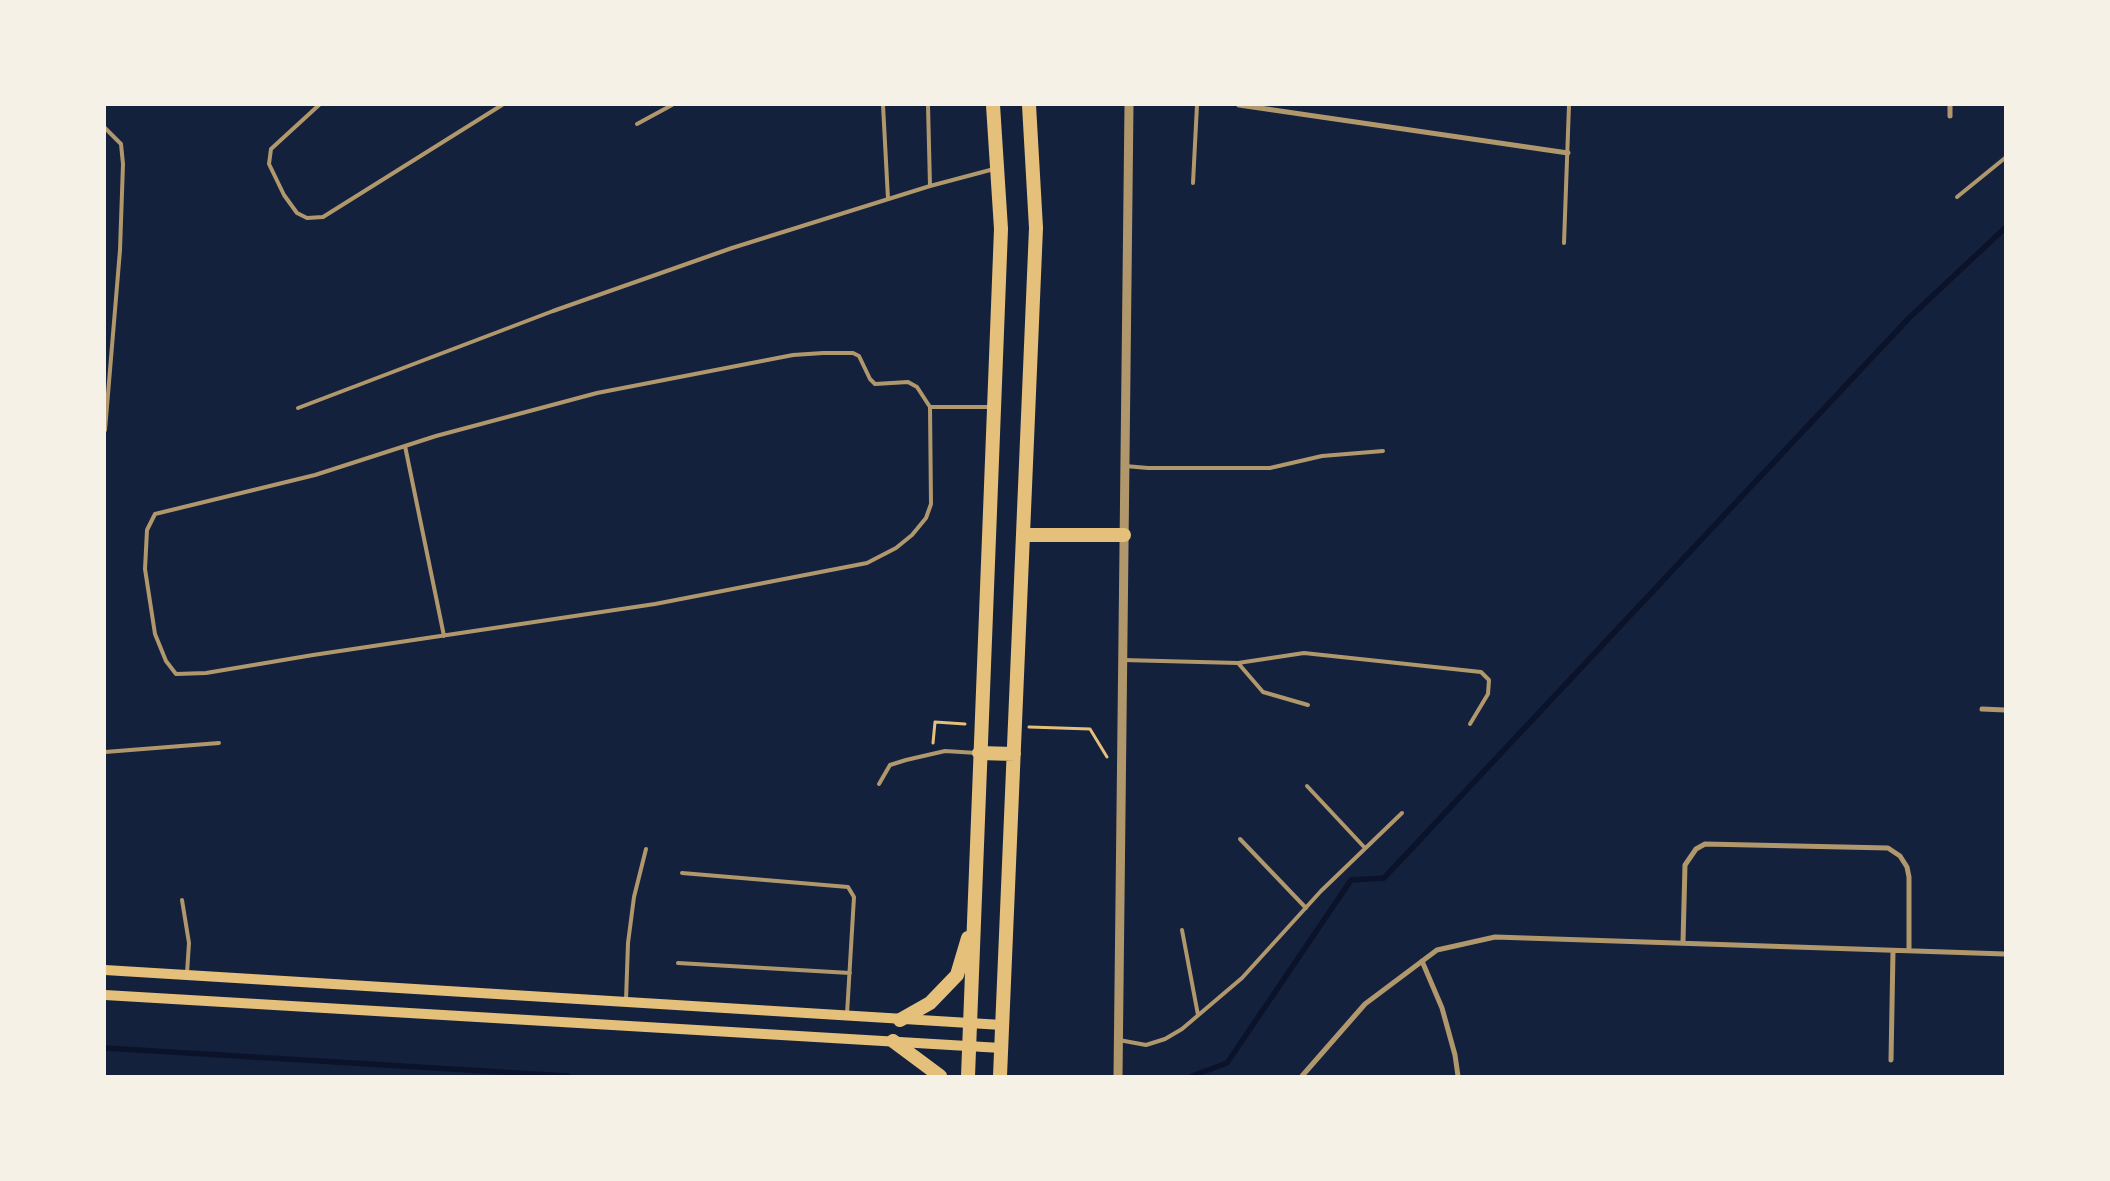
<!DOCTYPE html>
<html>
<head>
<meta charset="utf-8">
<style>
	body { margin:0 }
	#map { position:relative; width:2110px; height:1181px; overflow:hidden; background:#14213d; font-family:Georgia,serif }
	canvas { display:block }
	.frame { position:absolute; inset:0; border:106px solid #f6f1e7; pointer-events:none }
</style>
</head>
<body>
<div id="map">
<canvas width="2110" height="1181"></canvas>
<div class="frame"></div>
</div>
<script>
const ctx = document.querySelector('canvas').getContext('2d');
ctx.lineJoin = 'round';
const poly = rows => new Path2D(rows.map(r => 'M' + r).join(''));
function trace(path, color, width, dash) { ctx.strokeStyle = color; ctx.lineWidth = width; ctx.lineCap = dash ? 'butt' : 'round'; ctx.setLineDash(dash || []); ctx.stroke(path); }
trace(poly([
	[105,1048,567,1076],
	[1192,1076,1227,1063,1351,880,1384,878,1909,318,2005,228]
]), '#0b132b', 5.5);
trace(poly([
	[1029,727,1090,729,1107,757],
	[933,743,935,722,965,724]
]), '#e5c07b', 3);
trace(poly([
	[319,105,271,149,269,164,284,195,297,213,307,218,323,217,502,105],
	[883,105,888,199],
	[928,105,930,186],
	[637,124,672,105],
	[105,128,121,144,123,164,120,250,105,430],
	[1193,183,1197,105],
	[1957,197,2005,158],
	[1564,243,1569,105],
	[823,353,853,353,859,356,870,379,875,384,908,382,917,387,930,407,931,504,926,518,912,535,896,548,867,563,655,604,313,655,206,673,176,674,166,661,155,634,145,569,147,530,155,514,315,475,436,436,597,393,793,355,823,353],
	[930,407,990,407],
	[298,408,553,311,732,248,930,186,994,169],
	[405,446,444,636],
	[1125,466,1148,468,1270,468,1322,456,1383,451],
	[1123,660,1238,663,1304,653,1481,672,1489,680,1488,694,1470,724],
	[1238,663,1263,692,1308,705],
	[105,752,219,743],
	[879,784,890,765,906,760,945,751,977,753],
	[1307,786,1365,848],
	[1240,839,1306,908],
	[682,873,848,887,854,897,847,1014],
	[182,900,189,943,187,973],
	[1182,930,1198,1015],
	[678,963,850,973],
	[626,1000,628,943,634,897,646,849],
	[1119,1040,1146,1045,1165,1039,1182,1029,1242,978,1321,891,1402,813]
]), '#b1986c', 4);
trace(poly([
	[1239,105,1568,153],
	[1950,105,1950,116],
	[1982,709,2005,710],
	[1683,942,1685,865,1696,849,1705,844,1888,848,1900,856,1907,867,1909,877,1909,950],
	[1422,961,1442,1008,1455,1055,1458,1076],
	[1891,1060,1893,951],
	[1302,1076,1365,1004,1437,950,1495,937,2005,954]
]), '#b1986c', 5);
trace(poly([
	[1118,1076,1129,105]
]), '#b1986c', 9);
trace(poly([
	[105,970,1002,1025],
	[105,995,1001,1048]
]), '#e5c07b', 10);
trace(poly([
	[1024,535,1124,535],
	[979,753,1014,754],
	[900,1020,930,1003,957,975,968,938],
	[893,1041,940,1076],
	[968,1076,1001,229,993,105],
	[1000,1076,1036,228,1029,105]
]), '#e5c07b', 14);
</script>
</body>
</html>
